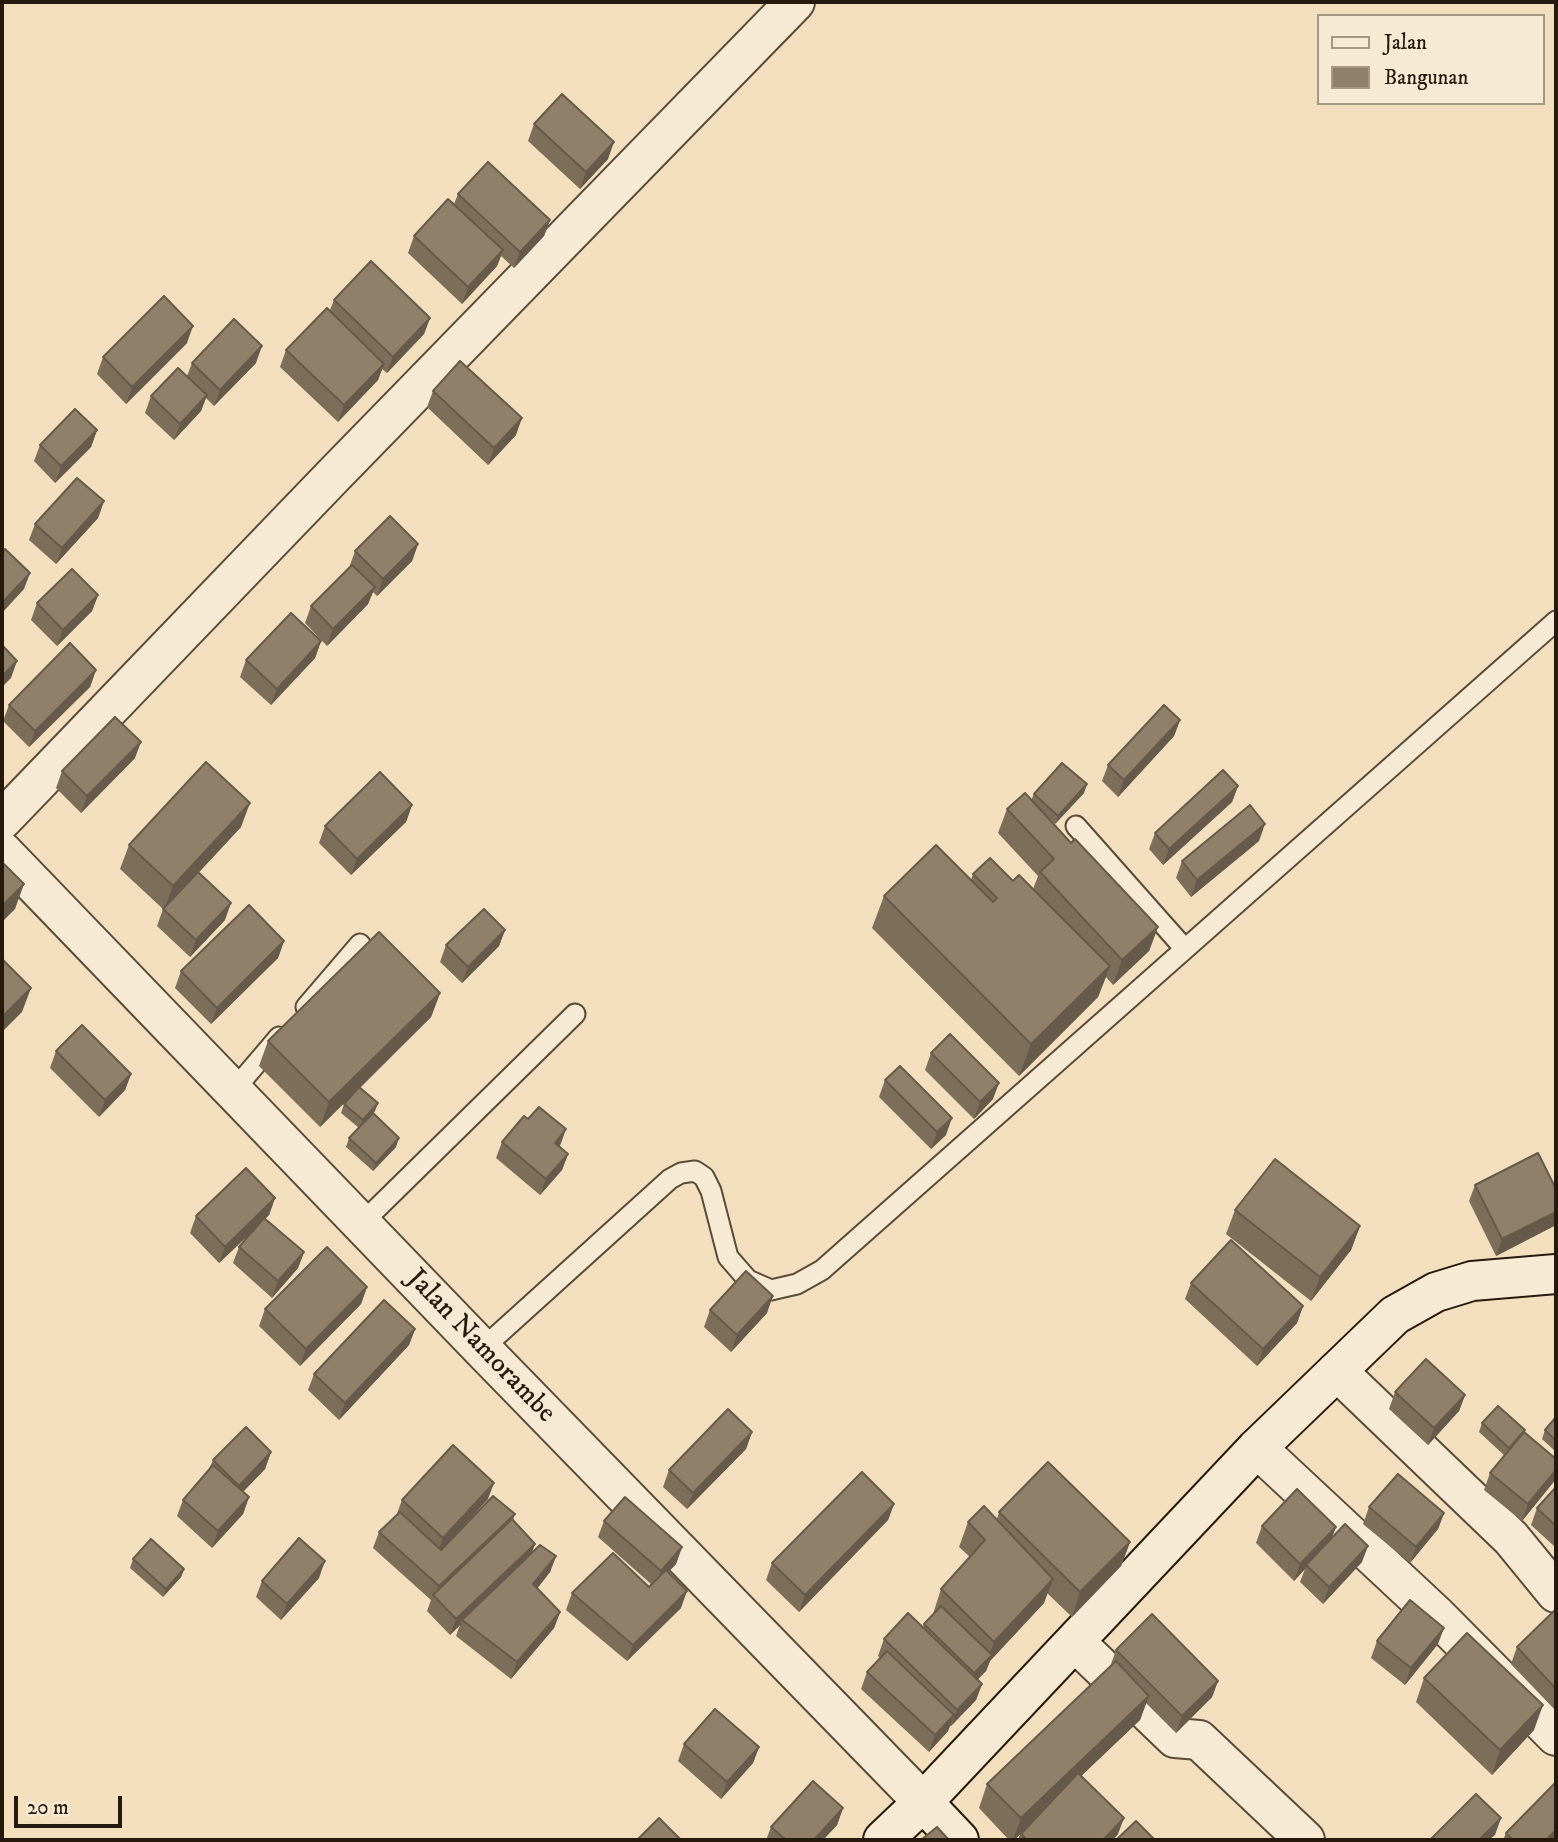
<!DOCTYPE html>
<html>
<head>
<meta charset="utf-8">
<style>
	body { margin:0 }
	#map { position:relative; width:1558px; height:1842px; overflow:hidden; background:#f3dfbe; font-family:"IM FELL DW Pica",serif }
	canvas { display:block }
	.frame { position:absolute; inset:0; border:4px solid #261a0d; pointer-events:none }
	.legend { position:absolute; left:1317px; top:14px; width:228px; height:91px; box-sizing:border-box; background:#f7ead5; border:2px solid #a39785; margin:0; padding:9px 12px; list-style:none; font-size:21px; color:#261a0d }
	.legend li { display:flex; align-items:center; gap:14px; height:35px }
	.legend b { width:35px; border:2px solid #a39785 }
	.scale { position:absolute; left:14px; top:1796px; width:108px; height:32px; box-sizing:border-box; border:4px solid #261a0d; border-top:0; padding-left:9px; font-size:21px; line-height:24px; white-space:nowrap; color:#261a0d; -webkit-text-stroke:5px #f7ead5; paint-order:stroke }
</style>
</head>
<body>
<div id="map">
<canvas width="1558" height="1842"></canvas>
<div class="frame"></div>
<ul class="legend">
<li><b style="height:9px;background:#f7ead5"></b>Jalan</li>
<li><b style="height:19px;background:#918069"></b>Bangunan</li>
</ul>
<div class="scale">20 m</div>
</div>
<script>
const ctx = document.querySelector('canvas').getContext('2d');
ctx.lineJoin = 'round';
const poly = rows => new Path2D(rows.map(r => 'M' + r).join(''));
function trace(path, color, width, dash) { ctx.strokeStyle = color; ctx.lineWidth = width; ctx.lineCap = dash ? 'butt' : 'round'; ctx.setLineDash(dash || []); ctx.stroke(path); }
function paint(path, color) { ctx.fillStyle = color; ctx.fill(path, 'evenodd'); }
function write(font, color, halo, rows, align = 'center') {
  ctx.font = font + ' "IM FELL DW Pica",serif'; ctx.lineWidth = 5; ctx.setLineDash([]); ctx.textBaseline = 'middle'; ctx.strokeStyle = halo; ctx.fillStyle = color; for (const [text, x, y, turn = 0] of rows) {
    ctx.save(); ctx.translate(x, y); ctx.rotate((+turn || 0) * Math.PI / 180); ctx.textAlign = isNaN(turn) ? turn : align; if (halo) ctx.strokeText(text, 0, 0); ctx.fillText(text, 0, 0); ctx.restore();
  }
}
const service = poly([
	[1076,826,1185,949],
	[306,1007,360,944],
	[233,1091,279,1037],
	[361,1224,575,1014],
	[482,1349,670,1179,681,1173,695,1171,704,1177,711,1191,728,1257,748,1280,771,1290,797,1284,822,1270,1556,621]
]);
const minor = poly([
	[2,820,333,476,795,2],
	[1337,1371,1511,1538,1556,1593],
	[1257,1448,1436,1615,1556,1736],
	[1075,1642,1175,1738,1199,1740,1305,1840]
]);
const tertiary = poly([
	[2,851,482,1349,923,1802]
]);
const secondary = poly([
	[923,1802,959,1840],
	[883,1840,923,1802,1257,1448,1395,1315,1436,1292,1472,1281,1556,1274]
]);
trace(service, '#594b39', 23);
trace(minor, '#594b39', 42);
trace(tertiary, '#594b39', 42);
trace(secondary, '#261a0d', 42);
trace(service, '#f7ead5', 19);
trace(minor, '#f7ead5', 38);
trace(tertiary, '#f7ead5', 38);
trace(secondary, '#f7ead5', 38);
paint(poly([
	[534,124,608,159,580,189,528,141],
	[458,194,550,220,544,236,514,268,501,256,497,266,462,304,408,253,414,236,454,204],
	[334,300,430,318,424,334,387,373,382,369,378,380,338,422,280,367,286,350,330,310],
	[187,343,126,404,97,374,103,357],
	[192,363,256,363,214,406,206,398,201,411,174,440,145,413,151,396,187,376],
	[433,391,516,435,488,465,427,407],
	[97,430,91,447,55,483,34,461,40,445],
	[104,501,98,518,56,564,29,540,35,524],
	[418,544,412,561,377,596,373,592,368,604,327,646,305,623,311,606,349,568,355,551],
	[98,595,92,611,57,646,31,620,37,603],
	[321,641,315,658,271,705,240,677,246,660],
	[96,670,90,687,29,747,3,721,9,705],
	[1180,720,1174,736,1118,797,1102,781,1108,765],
	[135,758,81,813,56,788,62,771],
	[1238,786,1232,802,1163,865,1149,849,1155,833],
	[1084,793,1055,824,1046,816,1071,843,1158,927,1149,951,1113,985,1106,977,1098,997,1019,1076,872,928,884,896,971,880,973,874,1013,881,1033,889,1038,876,998,833,1007,809,1031,800,1034,794],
	[412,805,406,822,351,875,319,843,325,826],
	[241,827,198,873,225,920,190,957,157,926,163,909,120,869,129,845],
	[1259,841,1191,897,1176,878,1182,861],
	[505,930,499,946,462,983,440,962,446,945],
	[284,941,278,958,211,1024,175,988,181,971],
	[440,993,431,1017,360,1088,378,1103,373,1114,396,1147,373,1171,346,1147,349,1138,359,1128,341,1113,344,1104,351,1096,320,1127,259,1066,268,1041],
	[56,1051,131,1074,125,1090,99,1117,50,1068],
	[931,1053,993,1099,974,1119,925,1070],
	[885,1080,946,1135,931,1149,879,1097],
	[528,1119,568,1154,562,1170,540,1195,496,1158,502,1142],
	[1475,1185,1556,1189,1556,1225,1496,1256,1469,1201],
	[275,1198,269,1215,265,1219,304,1252,298,1268,272,1298,233,1263,239,1247,252,1232,219,1263,190,1233,196,1216],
	[1235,1210,1360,1226,1351,1250,1311,1301,1226,1234],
	[1191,1283,1303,1306,1297,1323,1257,1366,1185,1299],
	[367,1287,361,1304,300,1366,259,1326,265,1309],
	[710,1310,767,1313,731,1352,704,1327],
	[415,1329,409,1345,339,1420,308,1390,314,1374],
	[1395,1392,1465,1395,1459,1411,1428,1445,1389,1409],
	[1556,1417,1556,1452,1542,1439,1545,1430],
	[1482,1423,1525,1430,1523,1433,1556,1459,1556,1479,1522,1521,1484,1490,1490,1473,1505,1456,1479,1432],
	[752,1432,746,1449,687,1509,663,1487,669,1470],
	[271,1452,265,1469,243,1492,249,1497,243,1514,212,1548,177,1516,183,1500,209,1469,213,1460],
	[1556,1487,1556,1544,1554,1546,1531,1525,1537,1508],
	[488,1499,452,1539,512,1520,535,1544,531,1554,556,1556,550,1572,537,1589,560,1612,554,1628,511,1679,456,1636,460,1625,450,1635,427,1611,431,1600,373,1548,379,1532,396,1516,402,1500],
	[894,1504,888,1520,799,1612,766,1580,772,1563],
	[1369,1507,1444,1513,1438,1529,1410,1563,1363,1524],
	[999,1512,1130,1542,1121,1566,1072,1617,1047,1593,1044,1603,990,1661,986,1671,978,1679,982,1684,976,1700,951,1726,950,1726,948,1731,929,1752,861,1689,867,1672,880,1658,878,1656,884,1639,923,1627,924,1624,933,1614,941,1589,970,1557,959,1547,968,1522,997,1519],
	[604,1521,682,1547,676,1564,668,1572,681,1608,627,1661,566,1610,572,1593,649,1587,651,1584,598,1537],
	[1262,1526,1336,1527,1331,1538,1362,1562,1323,1604,1300,1582,1305,1569,1294,1581,1256,1543],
	[133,1559,184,1569,181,1577,163,1597,130,1568],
	[319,1578,281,1620,256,1597,262,1581],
	[1556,1609,1556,1711,1511,1664,1517,1647],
	[1377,1641,1438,1644,1405,1685,1371,1658],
	[1116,1650,1218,1681,1212,1697,1176,1733,1146,1703,1140,1720,1081,1776,1118,1834,1113,1840,1018,1840,1020,1834,1014,1840,1009,1840,979,1808,987,1784,1110,1667],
	[1424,1678,1534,1730,1492,1775,1416,1702],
	[684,1744,759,1747,753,1763,721,1799,678,1761],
	[843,1808,837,1825,823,1840,766,1840,771,1827],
	[1506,1833,1556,1840,1503,1840]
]), '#7d6e5a');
paint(poly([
	[614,142,608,159,580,189,586,172],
	[550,220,544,236,514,268,520,252],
	[503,250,497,266,462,304,468,287],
	[430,318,424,334,387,373,393,357],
	[193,326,187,343,126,404,132,387],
	[262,346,256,363,214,406,220,390],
	[384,364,378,380,338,422,344,405],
	[207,395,201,411,174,440,180,424],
	[522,418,516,435,488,465,494,448],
	[97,430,91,447,55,483,61,466],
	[104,501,98,518,56,564,62,548],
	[418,544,412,561,377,596,383,579],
	[30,573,24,589,2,613,2,603],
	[375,587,368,604,327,646,333,629],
	[98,595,92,611,57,646,63,630],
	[321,641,315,658,271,705,277,689],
	[17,661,11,678,2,687,2,676],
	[96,670,90,687,29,747,35,731],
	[1180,720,1174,736,1118,797,1124,780],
	[141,742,135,758,81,813,87,796],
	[1087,784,1084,793,1055,824,1058,816],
	[1238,786,1232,802,1163,865,1169,849],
	[250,803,241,827,164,910,173,886],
	[412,805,406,822,351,875,357,859],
	[1265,824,1259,841,1191,897,1197,880],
	[24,884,15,909,2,922,2,906],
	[231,903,225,920,190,957,196,940],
	[1158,927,1149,951,1113,985,1122,960],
	[505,930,499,946,462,983,468,967],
	[284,941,278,958,211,1024,217,1008],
	[1110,966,1098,997,1019,1076,1031,1044],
	[31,988,22,1012,2,1032,2,1017],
	[440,993,431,1017,320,1127,329,1102],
	[131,1074,125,1090,99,1117,105,1100],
	[999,1083,993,1099,974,1119,980,1102],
	[378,1103,375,1111,360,1129,363,1120],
	[952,1118,946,1135,931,1149,937,1132],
	[566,1129,560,1146,549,1159,555,1143],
	[399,1138,396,1147,373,1171,376,1163],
	[568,1154,562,1170,540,1195,546,1179],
	[275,1198,269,1215,219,1263,225,1247],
	[1556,1212,1556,1225,1496,1256,1502,1239],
	[1360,1226,1351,1250,1311,1301,1320,1277],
	[304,1252,298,1268,272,1298,278,1281],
	[367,1287,361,1304,300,1366,306,1349],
	[773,1296,767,1313,731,1352,737,1335],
	[1303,1306,1297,1323,1257,1366,1263,1349],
	[415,1329,409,1345,339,1420,345,1403],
	[1465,1395,1459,1411,1428,1445,1434,1428],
	[1525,1430,1522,1438,1506,1456,1509,1448],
	[752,1432,746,1449,687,1509,693,1493],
	[271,1452,265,1469,233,1502,239,1486],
	[1556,1470,1556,1479,1522,1521,1528,1504],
	[494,1483,488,1499,437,1554,443,1538],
	[249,1497,243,1514,212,1548,218,1531],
	[894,1504,888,1520,799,1612,805,1595],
	[1444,1513,1438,1529,1410,1563,1416,1547],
	[515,1514,509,1531,435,1597,439,1586],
	[1336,1527,1330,1543,1306,1565,1305,1569,1294,1581,1300,1564],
	[1130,1542,1121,1566,1072,1617,1080,1592],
	[535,1544,529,1560,462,1620,460,1625,450,1635,456,1619],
	[1368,1546,1362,1562,1323,1604,1329,1587],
	[682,1547,676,1564,654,1587,661,1571],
	[556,1556,550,1572,527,1601,533,1584],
	[325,1561,319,1578,281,1620,287,1604],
	[184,1569,181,1577,163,1597,166,1589],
	[1053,1579,1044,1603,990,1661,986,1671,968,1689,974,1673,988,1659,994,1642],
	[687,1591,681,1608,627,1661,633,1645],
	[560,1612,554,1628,511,1679,517,1662],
	[1444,1628,1438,1644,1405,1685,1411,1668],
	[1218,1681,1212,1697,1176,1733,1182,1716],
	[982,1684,976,1700,951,1726,957,1710],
	[1149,1696,1140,1720,1014,1840,1013,1840,1021,1818],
	[1543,1705,1534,1730,1492,1775,1500,1750],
	[954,1715,948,1731,929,1752,935,1735],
	[759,1747,753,1763,721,1799,727,1782],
	[843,1808,837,1825,823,1840,814,1840],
	[1124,1818,1118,1834,1113,1840,1103,1840],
	[1501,1818,1495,1835,1489,1840,1479,1840],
	[1556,1830,1556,1840,1546,1840]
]), '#665a4a');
const building = poly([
	[562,94,614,142,586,172,534,124,562,94],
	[488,162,550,220,520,252,458,194,488,162],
	[448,199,503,250,468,287,414,236,448,199],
	[371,261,430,318,393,357,334,300,371,261],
	[164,296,193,326,132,387,103,357,164,296],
	[327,308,384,364,344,405,286,350,327,308],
	[234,319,262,346,220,390,192,363,234,319],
	[460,361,522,418,494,448,433,391,460,361],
	[178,368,207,395,180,424,151,396,178,368],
	[75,409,97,430,61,466,40,445,75,409],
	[77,478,104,501,62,548,35,524,77,478],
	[390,516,418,544,383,579,355,551,390,516],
	[5,549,30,573,2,603,2,553,5,549],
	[352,565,375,587,333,629,311,606,352,565],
	[72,569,98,595,63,630,37,603,72,569],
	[291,613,321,641,277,689,246,660,291,613],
	[70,643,96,670,35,731,9,705,70,643],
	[2,645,17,661,2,676,2,645],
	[1164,705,1180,720,1124,780,1108,765,1164,705],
	[115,717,141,742,87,796,62,771,115,717],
	[206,762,250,803,173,886,129,845,206,762],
	[1062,763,1087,784,1058,816,1034,794,1062,763],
	[1223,770,1238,786,1169,849,1155,833,1223,770],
	[380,772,412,805,357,859,325,826,380,772],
	[1025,793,1071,843,1075,839,1158,927,1122,960,1040,872,1054,859,1007,809,1025,793],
	[1250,805,1265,824,1197,880,1182,861,1250,805],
	[936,845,993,902,997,898,973,874,990,858,1013,881,1019,875,1110,966,1031,1044,884,896,936,845],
	[4,864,24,884,2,906,2,866,4,864],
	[198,872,231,903,196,940,163,909,198,872],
	[249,905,284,941,217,1008,181,971,249,905],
	[484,909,505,930,468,967,446,945,484,909],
	[379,932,440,993,329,1102,268,1041,379,932],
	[2,959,31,988,2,1017,2,959],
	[82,1025,131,1074,105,1100,56,1051,82,1025],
	[950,1034,999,1083,980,1102,931,1053,950,1034],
	[900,1066,952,1118,937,1132,885,1080,900,1066],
	[359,1087,378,1103,363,1120,344,1104,359,1087],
	[539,1107,566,1129,555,1143,568,1154,546,1179,502,1142,524,1116,528,1119,539,1107],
	[373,1113,399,1138,376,1163,349,1138,373,1113],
	[1538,1153,1556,1189,1556,1212,1502,1239,1475,1185,1538,1153],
	[1275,1159,1360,1226,1320,1277,1235,1210,1275,1159],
	[246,1168,275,1198,225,1247,196,1216,246,1168],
	[264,1218,304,1252,278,1281,239,1247,264,1218],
	[1231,1240,1303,1306,1263,1349,1191,1283,1231,1240],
	[327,1247,367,1287,306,1349,265,1309,327,1247],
	[746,1271,773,1296,737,1335,710,1310,746,1271],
	[384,1300,415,1329,345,1403,314,1374,384,1300],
	[1426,1359,1465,1395,1434,1428,1395,1392,1426,1359],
	[1498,1406,1525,1430,1509,1448,1482,1423,1498,1406],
	[728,1409,752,1432,693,1493,669,1470,728,1409],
	[1556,1417,1556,1441,1545,1430,1556,1417],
	[246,1427,271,1452,239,1486,213,1460,246,1427],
	[1524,1432,1556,1459,1556,1470,1528,1504,1490,1473,1524,1432],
	[453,1445,494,1483,443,1538,402,1500,453,1445],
	[1048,1462,1130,1542,1080,1592,999,1512,1048,1462],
	[213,1465,249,1497,218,1531,183,1500,213,1465],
	[862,1472,894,1504,805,1595,772,1563,862,1472],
	[1398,1474,1444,1513,1416,1547,1369,1507,1398,1474],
	[1556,1487,1556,1526,1537,1508,1556,1487],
	[1297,1489,1336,1527,1300,1564,1262,1526,1297,1489],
	[493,1496,515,1514,439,1586,379,1532,400,1512,441,1550,493,1496],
	[625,1497,682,1547,661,1571,604,1521,625,1497],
	[984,1506,1053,1579,994,1642,941,1589,985,1540,968,1522,984,1506],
	[512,1519,535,1544,456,1619,433,1595,512,1519],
	[1345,1524,1368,1546,1329,1587,1306,1565,1345,1524],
	[299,1538,325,1561,287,1604,262,1581,299,1538],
	[151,1539,184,1569,166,1589,133,1559,151,1539],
	[540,1545,556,1556,533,1584,560,1612,517,1662,462,1620,540,1545],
	[613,1553,649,1587,666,1570,687,1591,633,1645,572,1593,613,1553],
	[1410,1600,1444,1628,1411,1668,1377,1641,1410,1600],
	[941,1606,992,1655,974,1673,924,1624,941,1606],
	[1556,1609,1556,1689,1517,1647,1556,1609],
	[908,1613,982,1684,957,1710,884,1639,908,1613],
	[1152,1614,1218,1681,1182,1716,1116,1650,1152,1614],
	[1467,1633,1543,1705,1500,1750,1424,1678,1467,1633],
	[887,1651,954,1715,935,1735,867,1672,887,1651],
	[1116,1661,1149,1696,1021,1818,987,1784,1116,1661],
	[715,1709,759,1747,727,1782,684,1744,715,1709],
	[1078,1773,1124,1818,1103,1840,1027,1840,1021,1834,1078,1773],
	[813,1781,843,1808,814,1840,786,1840,771,1827,813,1781],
	[1556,1782,1556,1830,1546,1840,1513,1840,1506,1833,1556,1782],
	[1476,1794,1501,1818,1479,1840,1430,1840,1476,1794],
	[659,1818,681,1840,637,1840,659,1818],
	[1136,1821,1155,1840,1116,1840,1136,1821],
	[937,1827,949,1840,921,1840,937,1827]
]);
paint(building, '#918069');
trace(building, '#665a4a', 2);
write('28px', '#261a0d', '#f7ead5', [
	["Jalan Namorambe",480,1347,46]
]);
</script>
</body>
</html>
